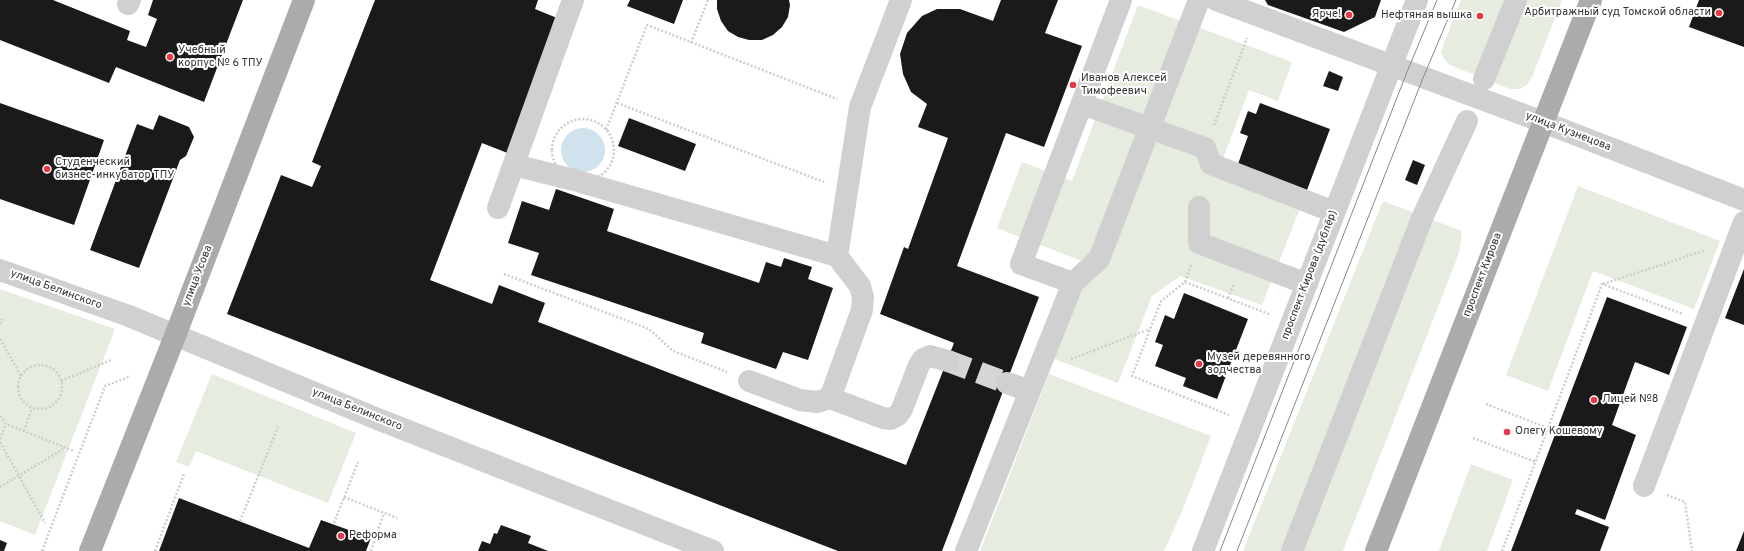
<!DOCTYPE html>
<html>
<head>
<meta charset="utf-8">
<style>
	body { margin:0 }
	canvas { display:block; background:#fff }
</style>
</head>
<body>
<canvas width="1744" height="551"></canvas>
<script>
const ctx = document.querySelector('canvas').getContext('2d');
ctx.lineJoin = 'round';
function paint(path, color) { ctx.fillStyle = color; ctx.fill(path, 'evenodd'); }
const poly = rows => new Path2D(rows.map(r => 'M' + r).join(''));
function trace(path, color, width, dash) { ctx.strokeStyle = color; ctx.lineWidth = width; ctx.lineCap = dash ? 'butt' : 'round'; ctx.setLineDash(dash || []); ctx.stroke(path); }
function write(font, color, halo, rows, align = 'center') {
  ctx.font = font + ' Overpass,sans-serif'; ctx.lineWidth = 4; ctx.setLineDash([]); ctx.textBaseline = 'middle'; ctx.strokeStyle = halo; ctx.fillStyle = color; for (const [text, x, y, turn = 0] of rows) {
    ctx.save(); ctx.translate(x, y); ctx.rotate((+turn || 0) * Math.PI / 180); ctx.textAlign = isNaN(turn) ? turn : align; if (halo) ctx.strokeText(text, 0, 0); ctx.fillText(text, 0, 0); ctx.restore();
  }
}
paint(poly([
	[1461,0,1562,0,1532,77,1527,85,1520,89,1510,89,1450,65,1444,59,1441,51],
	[1138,5,1292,62,1278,101,1249,90,1217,175,1301,206,1262,305,1180,276,1152,296,1118,383,1051,358,1087,263,997,228,1022,162,1072,181],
	[1578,186,1720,241,1694,309,1593,271,1548,391,1506,375],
	[1383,201,1462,231,1459,253,1343,551,1243,551],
	[0,289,115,329,35,535,0,521],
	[212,374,356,433,328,503,196,451,189,467,176,462],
	[1049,374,1211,436,1183,509,1164,551,980,551],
	[1471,464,1513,480,1487,551,1439,551]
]), '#e6ecdf');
paint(poly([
	'561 150a22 22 0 1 1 44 0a22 22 0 1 1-44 0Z'
]), '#cfe2ee');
paint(poly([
	[0,0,53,0,130,31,127,40,146,47,157,19,148,15,153,0,243,0,204,102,116,67,109,83,0,40],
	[375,0,538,0,535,9,557,18,510,154,482,143,430,280,492,304,499,285,545,303,538,322,541,323,906,465,954,343,880,314,904,247,908,249,948,138,918,127,927,104,911,92,903,74,900,54,907,33,922,16,937,9,960,9,993,21,1001,0,1058,0,1045,33,1082,46,1044,147,1006,133,957,266,1039,297,942,551,838,551,227,314,281,175,312,187,321,166,312,162],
	[630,0,683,0,674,24,627,6],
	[717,0,789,0,790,5,788,17,782,27,773,35,762,40,749,40,738,37,728,31,721,21,717,9],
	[1265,0,1381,0,1375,17,1344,32,1268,5],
	[1699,0,1744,0,1744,47,1689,27],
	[1329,71,1343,77,1338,91,1323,86],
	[0,103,104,140,74,225,0,199],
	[1260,103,1330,129,1307,190,1238,164,1248,136,1240,133,1248,111,1256,114],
	[159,115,189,127,194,137,186,156,180,160,139,268,90,250,137,124,153,130],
	[629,118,696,144,685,171,618,146],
	[1413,160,1425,165,1417,185,1405,180],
	[556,189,614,209,607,231,759,283,766,262,781,267,784,258,812,267,808,279,833,288,808,360,783,352,776,369,701,343,704,333,531,275,539,253,508,243,522,201,549,210],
	[1744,269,1744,325,1725,318],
	[1184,293,1248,319,1217,399,1183,386,1186,378,1155,366,1163,345,1155,342,1161,326,1165,315,1174,319],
	[1607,297,1687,327,1669,375,1635,362,1612,425,1636,435,1605,520,1577,509,1575,514,1609,527,1600,551,1511,551],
	[179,498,309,548,321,520,371,538,366,551,159,551],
	[501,525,531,536,528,543,548,551,478,551,482,541,490,544,494,533,497,534],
	[1744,531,1744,551,1736,551],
	[0,540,7,543,4,551,0,551]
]), '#1a1a1a');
trace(poly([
	[948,361,1007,383]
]), '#d6d6d6', 22, [22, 11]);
trace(poly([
	[691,43,708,0],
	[617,103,824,182],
	'552 150a31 31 0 1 1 62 0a31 31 0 1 1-62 0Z',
	[1214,125,1247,38],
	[606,130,647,25,837,99],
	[1191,265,1185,282,1161,301,1132,376,1229,415],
	[504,274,649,329,673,351,727,372],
	[1185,282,1269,314],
	[1603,284,1706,250],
	[1228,298,1234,284],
	[0,324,2,319],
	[0,339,21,376],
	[1071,359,1150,329],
	'18 387a22 22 0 1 1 44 0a22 22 0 1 1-44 0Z',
	[61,381,111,360],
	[1486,404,1548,428],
	[0,416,6,424,74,451],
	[24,431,32,408],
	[1473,438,1536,462],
	[0,439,6,424],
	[0,442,45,523],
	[0,487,65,448],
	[1667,495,1685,502,1692,551],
	[344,497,397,518],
	[240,521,278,427],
	[334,523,358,462],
	[42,551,105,386,131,376],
	[155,551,184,474],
	[371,551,384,513],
	[1502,551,1602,284,1683,314]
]), '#cdcdcd', 2.5, [2, 2]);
trace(poly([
	[1216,0,1543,122,1744,200],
	[128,4,130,0],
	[1484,79,1516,0],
	[1082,104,1205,148,1211,164,1334,212],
	[514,165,574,180,837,256],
	[1199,207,1199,243,1307,284],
	[498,208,573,0],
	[0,270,129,316,375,418,713,551],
	[1073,283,1021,264,1121,0],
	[749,381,800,400,817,402,830,398,883,418,891,419,898,415,902,409,919,365,923,359,930,356,948,361],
	[1007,383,1030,391],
	[830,398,862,310,863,297,860,286,837,256,860,107,901,0],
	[1644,486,1744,222],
	[966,551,1073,283,1099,259,1199,0],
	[1203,551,1417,0],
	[1292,551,1423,216,1467,121]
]), '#d0d0d0', 22);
trace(poly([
	[90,551,175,336,304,0],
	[1376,551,1591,0]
]), '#ababab', 22);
trace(poly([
	[1220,551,1407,72,1437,0],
	[1237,551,1423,78,1456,0]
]), '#888', 1);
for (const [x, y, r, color] of [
	[1719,13,4,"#e63946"],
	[1349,15,4,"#e63946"],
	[1480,16,4,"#e63946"],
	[170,57,4,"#e63946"],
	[1073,85,4,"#e63946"],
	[47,169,4,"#e63946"],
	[1199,364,4,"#e63946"],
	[1594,400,4,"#e63946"],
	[1507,432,4,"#e63946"],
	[341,536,4,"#e63946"]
]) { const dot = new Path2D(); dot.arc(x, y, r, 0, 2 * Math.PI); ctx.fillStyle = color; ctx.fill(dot); trace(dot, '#fff', 1.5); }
write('11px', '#333', '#fff', [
	["Арбитражный суд Томской области",1711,13,"right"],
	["Ярче!",1341,15,"right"],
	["Нефтяная вышка",1472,16,"right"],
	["Учебный",178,51],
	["корпус № 6 ТПУ",178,64],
	["Иванов Алексей",1081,79],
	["Тимофеевич",1081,92],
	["Студенческий",55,163],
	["бизнес-инкубатор ТПУ",55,176],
	["Музей деревянного",1207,358],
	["зодчества",1207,371],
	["Лицей №8",1602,400],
	["Олегу Кошевому",1515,432],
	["Реформа",349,536]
], 'left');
write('11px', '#333', '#fff', [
	["улица Кузнецова",1568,132,21],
	["проспект Кирова (дублёр)",1310,275,-69],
	["проспект Кирова",1483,275,-69],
	["улица Усова",198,276,-69],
	["улица Белинского",56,290,20],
	["улица Белинского",357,410,22]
]);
</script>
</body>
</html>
